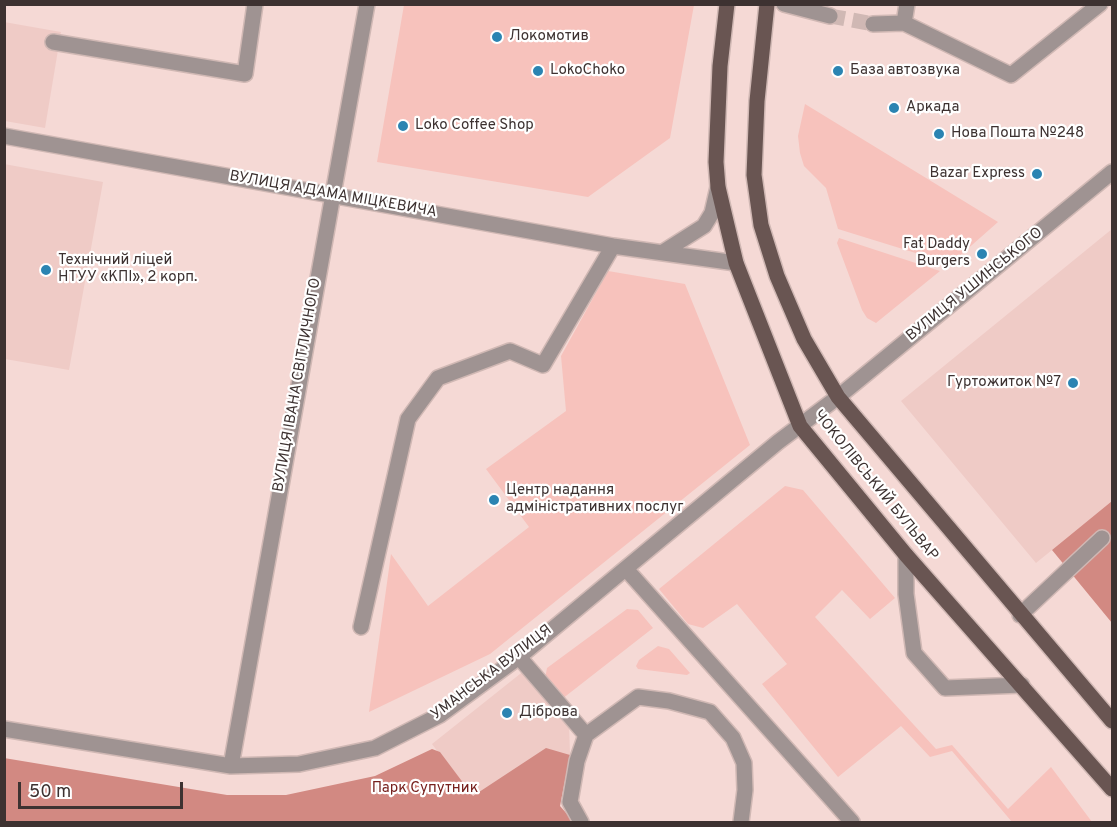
<!DOCTYPE html>
<html>
<head>
<meta charset="utf-8">
<style>
	body { margin:0 }
	#map { position:relative; width:1117px; height:827px; overflow:hidden; background:#f5d9d5; font-family:Overpass,sans-serif }
	canvas { display:block }
	.frame { position:absolute; inset:0; border:6px solid #3d3231; pointer-events:none }
	.scale { position:absolute; left:18px; top:782px; width:165px; height:27px; box-sizing:border-box; border:3px solid #3d3231; border-top:0; padding-left:8px; font-size:18px; line-height:21px; white-space:nowrap; color:#3d3231; -webkit-text-stroke:4px #fff; paint-order:stroke }
</style>
</head>
<body>
<div id="map">
<canvas width="1117" height="827"></canvas>
<div class="frame"></div>
<div class="scale">50 m</div>
</div>
<script>
const ctx = document.querySelector('canvas').getContext('2d');
ctx.lineJoin = 'round';
function paint(path, color) { ctx.fillStyle = color; ctx.fill(path, 'evenodd'); }
const poly = rows => new Path2D(rows.map(r => 'M' + r).join(''));
function trace(path, color, width, dash) { ctx.strokeStyle = color; ctx.lineWidth = width; ctx.lineCap = dash ? 'butt' : 'round'; ctx.setLineDash(dash || []); ctx.stroke(path); }
function write(font, color, halo, rows, align = 'center') {
  ctx.font = font + ' Overpass,sans-serif'; ctx.lineWidth = 4.5; ctx.setLineDash([]); ctx.textBaseline = 'middle'; ctx.strokeStyle = halo; ctx.fillStyle = color; for (const [text, x, y, turn = 0] of rows) {
    ctx.save(); ctx.translate(x, y); ctx.rotate((+turn || 0) * Math.PI / 180); ctx.textAlign = isNaN(turn) ? turn : align; if (halo) ctx.strokeText(text, 0, 0); ctx.fillText(text, 0, 0); ctx.restore();
  }
}
paint(poly([
	[4,22,61,32,45,128,5,121],
	[4,164,103,182,69,370,5,359],
	[1112,229,1112,501,1036,563,901,401],
	[525,670,569,724,570,755,480,808,432,744]
]), '#efcbc6');
paint(poly([
	[404,5,694,5,670,138,588,197,377,162],
	[805,104,998,222,955,260,948,263,838,229,826,188,804,166,800,153,798,136],
	[839,238,940,271,876,323,867,318,862,310,837,243],
	[608,271,685,284,750,445,490,654,369,712,391,554,428,606,529,527,486,469,566,411,561,356],
	[785,486,803,490,895,598,870,619,842,590,815,617,936,749,952,745,1008,809,1051,767,1092,822,1012,822,952,751,930,757,901,726,838,777,762,684,787,664,737,604,703,628,688,624,659,589],
	[627,609,638,610,653,628,562,699,545,679,547,668],
	[658,646,669,649,690,673,687,675,638,669,636,666,639,660]
]), '#f7c2bc');
paint(poly([
	[1112,501,1112,623,1052,550],
	[546,748,570,755,560,806,574,822,5,822,4,758,227,795,286,795,375,776,432,749,440,752,473,796]
]), '#d28982');
trace(poly([
	[830,16,873,24]
]), '#d0b8b4', 15, [15, 8]);
const minor = poly([
	[784,4,830,16],
	[907,4,904,23,1011,75,1100,4],
	[873,24,904,23],
	[53,42,245,74,255,4],
	[4,136,613,246,736,263],
	[663,252,704,226,712,213,718,187],
	[906,555,906,594,914,653,945,688,1022,685],
	[626,569,852,822],
	[1020,615,1102,538],
	[361,627,408,419,438,378,510,351,543,365,613,246],
	[519,657,586,735,638,697,669,701,710,712,733,738,744,763,745,790,741,822],
	[4,729,231,766,299,764,375,748,440,715,519,657,778,442,838,397,1112,172],
	[231,766,367,4],
	[581,822,570,802,577,761,586,735]
]);
const major = poly([
	[727,4,720,66,716,162,718,187,736,263,800,426,906,555,1112,789],
	[767,4,757,101,754,175,761,225,777,276,804,339,838,397,1112,721]
]);
trace(minor, '#d0b8b4', 18);
trace(major, '#d0b8b4', 18);
trace(minor, '#9f9392', 15);
trace(major, '#695552', 15);
for (const [x, y, r, color] of [
	[497,37,6,"#2b84b2"],
	[538,71,6,"#2b84b2"],
	[838,71,6,"#2b84b2"],
	[894,108,6,"#2b84b2"],
	[403,126,6,"#2b84b2"],
	[939,134,6,"#2b84b2"],
	[1037,174,6,"#2b84b2"],
	[982,254,6,"#2b84b2"],
	[46,270,6,"#2b84b2"],
	[1073,383,6,"#2b84b2"],
	[494,500,6,"#2b84b2"],
	[507,713,6,"#2b84b2"]
]) { const dot = new Path2D(); dot.arc(x, y, r, 0, 2 * Math.PI); ctx.fillStyle = color; ctx.fill(dot); trace(dot, '#fff', 2); }
write('15px', '#3d3231', '#fff', [
	["Локомотив",509,37],
	["LokoChoko",550,71],
	["База автозвука",850,71],
	["Аркада",906,108],
	["Loko Coffee Shop",415,126],
	["Нова Пошта №248",951,134],
	["Bazar Express",1025,174,"right"],
	["Fat Daddy",970,245,"right"],
	["Burgers",970,262,"right"],
	["Технічний ліцей",58,261],
	["НТУУ «КПІ», 2 корп.",58,278],
	["Гуртожиток №7",1061,383,"right"],
	["Центр надання",506,491],
	["адміністративних послуг",506,508],
	["Діброва",519,713]
], 'left');
write('15px', '#3d3231', '#fff', [
	["ВУЛИЦЯ АДАМА МІЦКЕВИЧА",333,195,10],
	["ВУЛИЦЯ УШИНСЬКОГО",975,285,-39],
	["ВУЛИЦЯ ІВАНА СВІТЛИЧНОГО",298,385,-80],
	["ЧОКОЛІВСЬКИЙ БУЛЬВАР",875,486,51],
	["УМАНСЬКА ВУЛИЦЯ",492,673,-37]
]);
write('15px', '#77211e', '#fff', [
	["Парк Супутник",425,789]
]);
</script>
</body>
</html>
